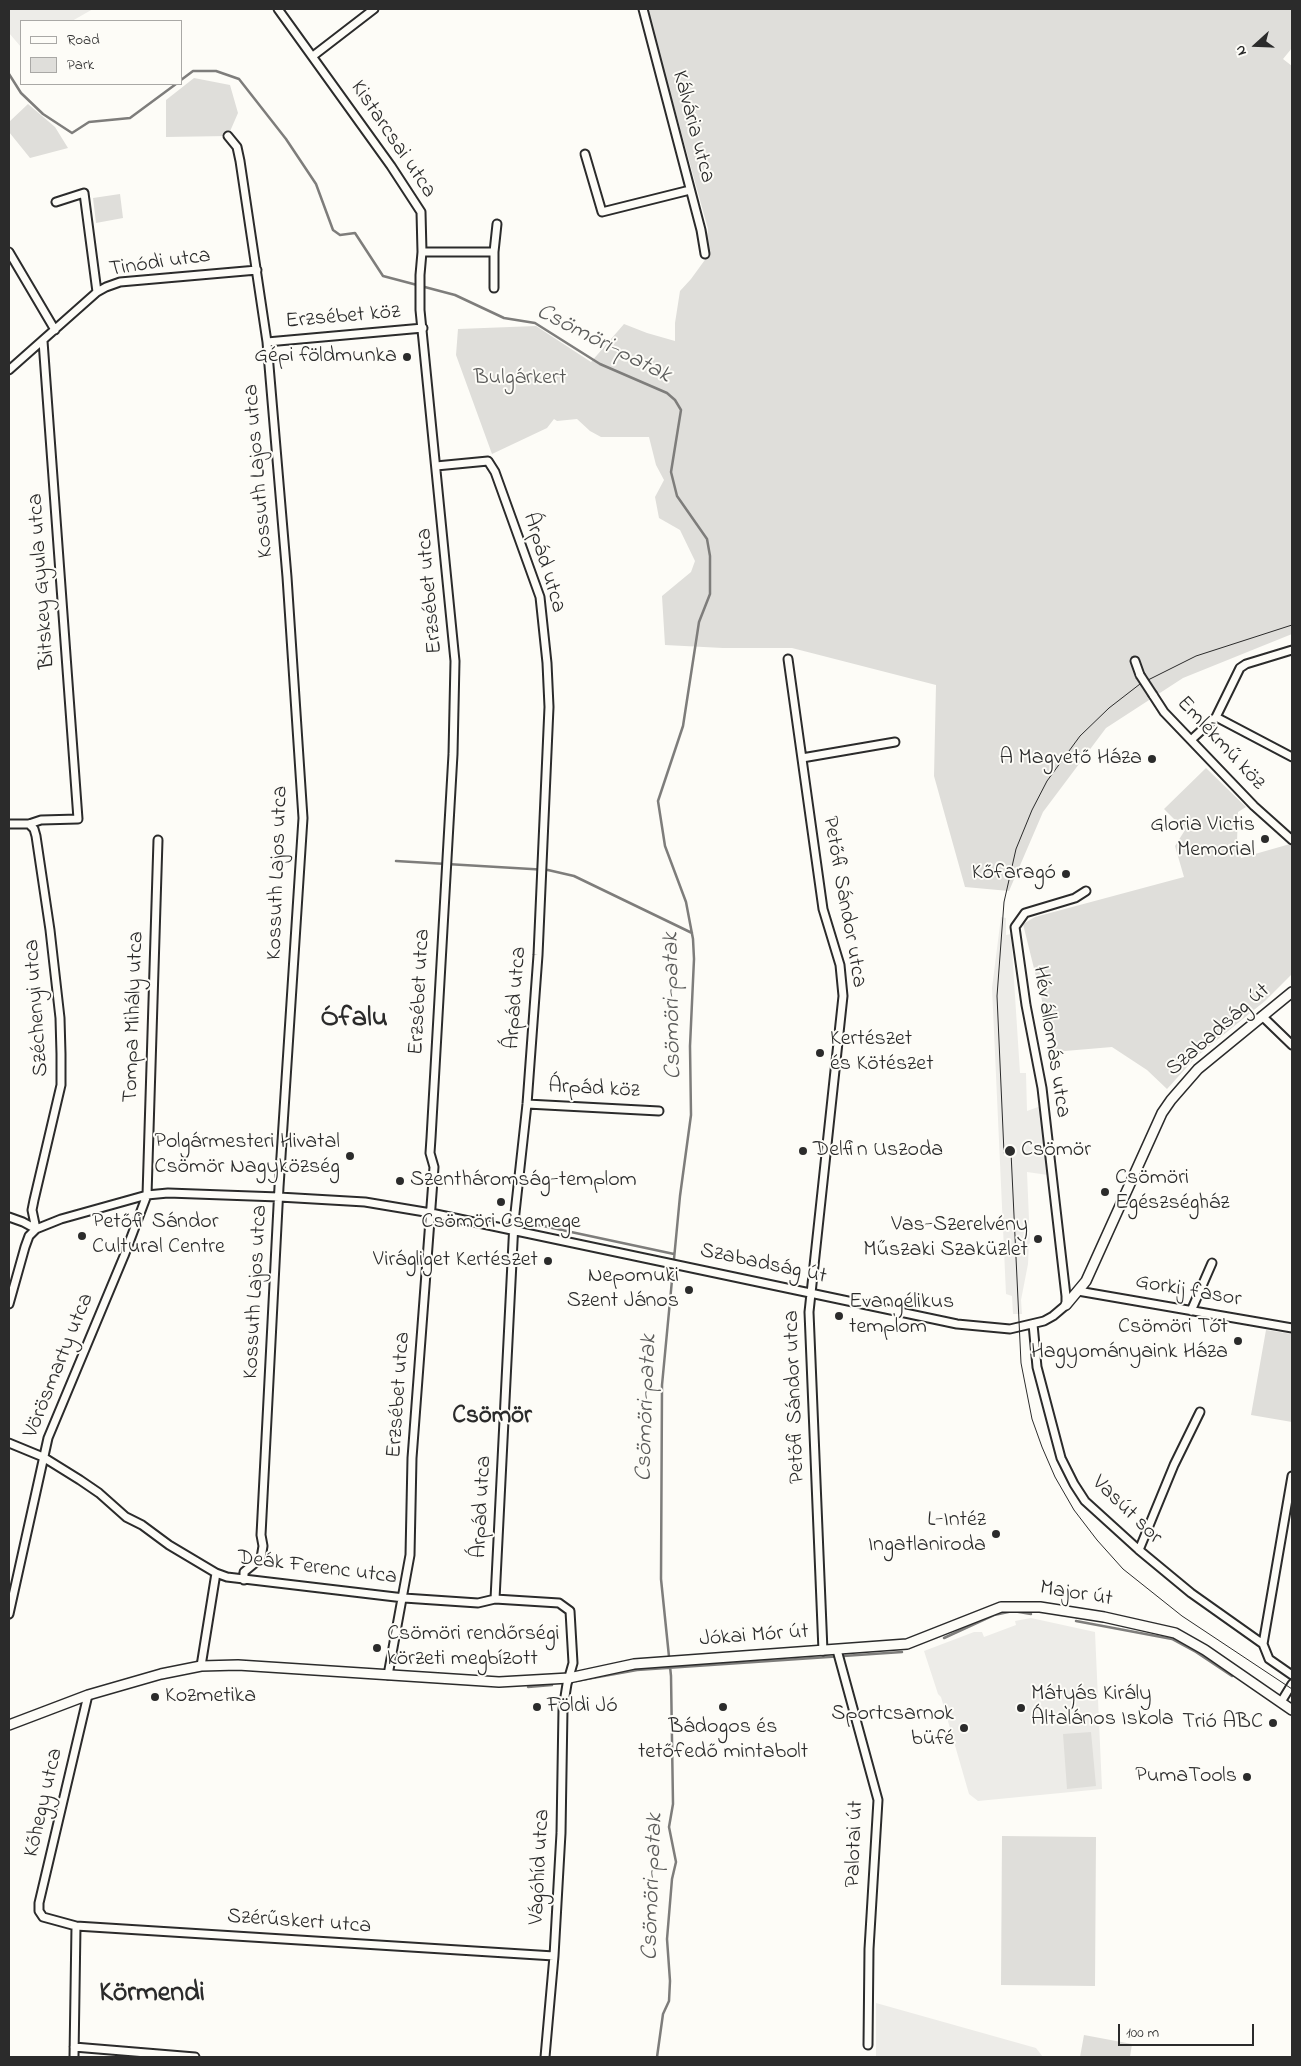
<!DOCTYPE html>
<html>
<head>
<meta charset="utf-8">
<style>
	body { margin:0 }
	#map { position:relative; width:1301px; height:2066px; overflow:hidden; background:#fdfcf7; font-family:"Indie Flower",sans-serif }
	canvas { display:block }
	.frame { position:absolute; inset:0; border:10px solid #2b2b2b; pointer-events:none }
	.legend { position:absolute; left:20px; top:20px; width:162px; height:65px; box-sizing:border-box; background:#fdfcf7; border:1px solid #a9a8a5; margin:0; padding:6px 9px; list-style:none; font-size:15px; color:#2b2b2b }
	.legend li { display:flex; align-items:center; gap:10px; height:25px }
	.legend b { width:25px; border:1px solid #a9a8a5 }
	.north { position:absolute; left:1231px; top:20px; width:50px; height:50px; -webkit-text-stroke:4px #fdfcf7; paint-order:stroke; rotate:250deg; font-size:14px; font-weight:700; line-height:20px; text-align:center; color:#2b2b2b }
	.north::after { content:''; display:block; margin:auto; width:18px; height:22px; background:#2b2b2b; clip-path:polygon(50% 0,100% 100%,50% 72%,0 100%) }
	.scale { position:absolute; left:1118px; top:2024px; width:136px; height:22px; box-sizing:border-box; border:2px solid #2b2b2b; border-top:0; padding-left:6px; font-size:15px; line-height:18px; white-space:nowrap; color:#2b2b2b; -webkit-text-stroke:4px #fdfcf7; paint-order:stroke }
</style>
</head>
<body>
<div id="map">
<canvas width="1301" height="2066"></canvas>
<div class="frame"></div>
<ul class="legend">
<li><b style="height:6px;background:#fdfcf7"></b>Road</li>
<li><b style="height:14px;background:#dfdeda"></b>Park</li>
</ul>
<div class="north">N</div>
<div class="scale">100 m</div>
</div>
<script>
const ctx = document.querySelector('canvas').getContext('2d');
ctx.lineJoin = 'round';
function paint(path, color) { ctx.fillStyle = color; ctx.fill(path, 'evenodd'); }
const poly = rows => new Path2D(rows.map(r => 'M' + r).join(''));
function trace(path, color, width, dash) { ctx.strokeStyle = color; ctx.lineWidth = width; ctx.lineCap = dash ? 'butt' : 'round'; ctx.setLineDash(dash || []); ctx.stroke(path); }
function write(font, color, halo, rows, align = 'center') {
  ctx.font = font + ' "Indie Flower",sans-serif'; ctx.lineWidth = 4; ctx.setLineDash([]); ctx.textBaseline = 'middle'; ctx.strokeStyle = halo; ctx.fillStyle = color; for (const [text, x, y, turn = 0] of rows) {
    ctx.save(); ctx.translate(x, y); ctx.rotate((+turn || 0) * Math.PI / 180); ctx.textAlign = isNaN(turn) ? turn : align; if (halo) ctx.strokeText(text, 0, 0); ctx.fillText(text, 0, 0); ctx.restore();
  }
}
paint(poly([
	[9,9,93,9,72,21,21,21,21,47,9,33],
	[1001,917,1006,918,1006,935,1011,934,1020,1073,1026,1073,1027,1111,1041,1106,1048,1175,1027,1172,1030,1243,1029,1244,1028,1264,1021,1300,1022,1314,1013,1314,1012,1296,1006,1294,992,988],
	[1031,1618,1095,1632,1102,1789,978,1801,969,1794,941,1697,938,1694,924,1651,974,1632,982,1632,984,1637,1016,1625,1015,1621],
	[876,2003,1036,2048,1043,2057,876,2057]
]), '#edece8');
paint(poly([
	[647,9,1292,9,1292,48,1283,59,1292,66,1292,634,1183,678,1106,728,1043,812,1009,891,965,887,934,776,936,685,792,648,723,648,665,645,662,596,691,572,695,561,680,530,659,518,655,497,664,480,656,465,649,437,601,437,590,431,577,419,557,421,554,419,547,428,492,454,456,355,458,329,536,326,591,362,624,324,647,333,675,341,675,323,680,291,691,279,707,257,705,254,708,229],
	[194,78,230,85,238,113,228,136,166,137,166,100],
	[28,104,55,127,68,148,30,158,9,132,9,122],
	[120,194,123,218,96,223,93,198],
	[1206,768,1246,807,1238,812,1237,842,1241,858,1290,844,1292,846,1292,974,1265,1001,1196,1057,1167,1089,1147,1070,1112,1047,1053,1052,1051,1037,1023,924,1035,917,1184,877,1175,846,1185,830,1164,809],
	[1266,1330,1292,1334,1292,1422,1251,1415],
	[1091,1732,1096,1786,1067,1789,1063,1734],
	[1002,1836,1096,1837,1095,1986,1001,1985],
	[1084,2035,1132,2044,1130,2057,1080,2057]
]), '#dfdeda');
trace(poly([
	[9,74,21,93,43,114,72,133,89,122,130,118,176,84],
	[181,80,193,71,216,71,239,79,286,139,316,184,333,230,340,235,355,233,383,276,455,295,504,318,535,323,600,364,667,393,675,400,681,410,671,472,677,496,707,539,710,556,710,594,699,622,683,726,658,801,665,846,686,902,693,939,694,959,690,1046,691,1115,680,1196,662,1385,661,1579,671,1676,673,1804,669,1827,676,1862,672,1879,667,1939,670,1981,669,2001,663,2014,657,2057],
	[396,861,548,870,574,876,692,933],
	[529,1223,674,1254],
	[1076,1621,1172,1639,1196,1652,1232,1676],
	[944,1638,994,1615,1013,1611,1031,1614],
	[576,1681,637,1670,902,1652],
	[528,1687,552,1685]
]), '#7e7d7b', 2.5);
const minor = poly([
	[278,9,391,166,421,212,422,252,420,275,420,310,455,661,453,754,431,1138,430,1153,434,1167,412,1458,410,1555,388,1675],
	[643,9,701,230,705,254],
	[313,56,374,9],
	[228,136,237,147,240,161,267,342,287,577,303,818,279,1187,261,1535,263,1546,261,1558,244,1572,244,1580],
	[585,154,602,212,690,190],
	[56,202,84,193,97,292],
	[9,252,55,330],
	[422,252,494,252,494,288],
	[494,252,497,224],
	[267,342,423,328],
	[9,370,97,292,106,287,120,282,257,270],
	[436,466,488,461,495,472,540,597,547,663,549,707,538,955,527,1104,514,1222,495,1599],
	[788,659,823,909,840,965,843,996,809,1312,823,1651],
	[1135,661,1140,675],
	[1153,695,1164,712,1254,806,1292,840],
	[1216,717,1292,757],
	[1191,740,1216,717,1240,668,1246,664,1292,650],
	[802,758,895,742],
	[9,824,29,824,41,820,78,819,43,341],
	[29,824,34,829,36,836,50,930,60,1018,61,1054,61,1085,34,1200,32,1210,36,1229],
	[1262,1016,1292,1045],
	[527,1104,659,1111],
	[9,1217,23,1222,36,1229],
	[1078,1291,1292,1328],
	[9,1304,25,1247,29,1236,36,1229,61,1219,147,1195,168,1193,279,1197,365,1202,431,1213,957,1324,1010,1329,1044,1321,1053,1316,1066,1305,1066,1296,1042,1088,1026,1005,1015,927,1025,913,1075,898,1086,891],
	[1191,1311,1212,1263],
	[1033,1324,1037,1367,1061,1458,1074,1484,1085,1501,1139,1550,1191,1593,1263,1644],
	[9,1443,43,1457,80,1480,99,1493,126,1517,142,1525,169,1545,216,1573,227,1577,404,1598,478,1603,495,1599,559,1603,570,1611,573,1663,567,1684,563,1709,561,1833,554,1956,545,2057],
	[1292,1476,1263,1644,1269,1659,1292,1675],
	[1139,1550,1174,1465,1200,1412],
	[9,1614,48,1438,124,1256,147,1195,158,840],
	[837,1650,878,1800,869,1949,868,2045],
	[201,1666,216,1573],
	[88,1695,39,1903,39,1911,43,1917,76,1926,554,1956],
	[1281,1702,1292,1684],
	[74,2047,195,2057],
	[74,2057,76,1926]
]);
const tertiary = poly([
	[1066,1305,1086,1281,1162,1113,1171,1100,1198,1069,1292,992],
	[9,1725,88,1695,161,1674,201,1666,238,1665,499,1682,569,1678,634,1664,907,1644,1001,1607,1040,1607,1104,1617,1175,1633,1205,1650,1292,1710]
]);
trace(minor, '#2b2b2b', 11);
trace(tertiary, '#2b2b2b', 12);
trace(minor, '#fdfcf7', 7);
trace(tertiary, '#fdfcf7', 9);
trace(poly([
	[1011,1152,1021,1363,1032,1419,1042,1447,1055,1477,1074,1510,1097,1540,1123,1569,1182,1616,1292,1689],
	[1004,1153,997,996,1004,902,1016,849,1032,810,1047,781,1080,736,1109,708,1140,684,1196,656,1292,625]
]), '#2b2b2b', 1);
const minorBridge = poly([
	[1140,675,1153,695]
]);
trace(minorBridge, '#2b2b2b', 11, []);
trace(minorBridge, '#fdfcf7', 7);
for (const [x, y, r, color] of [
	[407,357,5,"#2b2b2b"],
	[1152,759,5,"#2b2b2b"],
	[1265,839,5,"#2b2b2b"],
	[1066,874,5,"#2b2b2b"],
	[820,1053,5,"#2b2b2b"],
	[803,1151,5,"#2b2b2b"],
	[1010,1151,6,"#2b2b2b"],
	[350,1156,5,"#2b2b2b"],
	[400,1181,5,"#2b2b2b"],
	[1105,1192,5,"#2b2b2b"],
	[501,1202,5,"#2b2b2b"],
	[82,1236,5,"#2b2b2b"],
	[1038,1239,5,"#2b2b2b"],
	[548,1261,5,"#2b2b2b"],
	[689,1290,5,"#2b2b2b"],
	[839,1316,5,"#2b2b2b"],
	[1238,1341,5,"#2b2b2b"],
	[996,1534,5,"#2b2b2b"],
	[377,1648,5,"#2b2b2b"],
	[155,1697,5,"#2b2b2b"],
	[537,1707,5,"#2b2b2b"],
	[723,1707,5,"#2b2b2b"],
	[1021,1708,5,"#2b2b2b"],
	[1273,1723,5,"#2b2b2b"],
	[964,1728,5,"#2b2b2b"],
	[1247,1777,5,"#2b2b2b"]
]) { const dot = new Path2D(); dot.arc(x, y, r, 0, 2 * Math.PI); ctx.fillStyle = color; ctx.fill(dot); trace(dot, '#fdfcf7', 2); }
write('22px', '#2b2b2b', '#fdfcf7', [
	["Kálvária utca",692,127,75],
	["Kistarcsai utca",392,140,56],
	["Tinódi utca",160,264,-8],
	["Erzsébet köz",343,318,-5],
	["Kossuth Lajos utca",260,471,-95],
	["Árpád utca",543,563,73],
	["Bitskey Gyula utca",43,581,-94],
	["Erzsébet utca",431,591,-95],
	["Emlékmű köz",1220,744,47],
	["Kossuth Lajos utca",279,873,-88],
	["Petőfi Sándor utca",843,902,80],
	["Erzsébet utca",421,992,-87],
	["Árpád utca",517,998,-86],
	["Széchenyi utca",38,1008,-94],
	["Tompa Mihály utca",135,1017,-88],
	["Szabadság út",1219,1031,-41],
	["Hév állomás utca",1050,1042,81],
	["Árpád köz",594,1090,3],
	["Szabadság út",763,1265,12],
	["Kossuth Lajos utca",257,1292,-87],
	["Gorkij fasor",1188,1292,10],
	["Vörösmarty utca",60,1366,-68],
	["Erzsébet utca",400,1395,-86],
	["Petőfi Sándor utca",796,1397,-92],
	["Árpád utca",483,1507,-87],
	["Vasút sor",1126,1511,44],
	["Deák Ferenc utca",317,1569,7],
	["Major út",1076,1595,9],
	["Jókai Mór út",754,1637,-4],
	["Kőhegy utca",45,1803,-77],
	["Palotai út",856,1844,-88],
	["Vágóhíd utca",541,1867,-87],
	["Szérűskert utca",299,1923,4]
]);
write('22px', '#2b2b2b', '#fdfcf7', [
	["Gépi földmunka",397,357],
	["A Magvető Háza",1142,759],
	["Gloria Victis",1255,826],
	["Memorial",1255,851],
	["Kőfaragó",1056,874],
	["Kertészet",830,1040,"left"],
	["és Kötészet",830,1065,"left"],
	["Polgármesteri Hivatal",340,1143],
	["Csömör Nagyközség",340,1168],
	["Delfin Uszoda",813,1151,"left"],
	["Csömör",1021,1151,"left"],
	["Csömöri",1115,1179,"left"],
	["Egészségház",1115,1204,"left"],
	["Szentháromság-templom",410,1181,"left"],
	["Petőfi Sándor",92,1223,"left"],
	["Cultural Centre",92,1248,"left"],
	["Csömöri Csemege",501,1223,"center"],
	["Vas-Szerelvény",1028,1226],
	["Műszaki Szaküzlet",1028,1251],
	["Virágliget Kertészet",538,1261],
	["Nepomuki",679,1277],
	["Szent János",679,1302],
	["Evangélikus",849,1303,"left"],
	["templom",849,1328,"left"],
	["Csömöri Tót",1228,1328],
	["Hagyományaink Háza",1228,1353],
	["L-Intéz",986,1521],
	["Ingatlaniroda",986,1546],
	["Csömöri rendőrségi",387,1635,"left"],
	["körzeti megbízott",387,1660,"left"],
	["Mátyás Király",1031,1695,"left"],
	["Általános Iskola",1031,1720,"left"],
	["Kozmetika",165,1697,"left"],
	["Földi Jó",547,1707,"left"],
	["Sportcsarnok",954,1715],
	["büfé",954,1740],
	["Trió ABC",1263,1723],
	["Bádogos és",723,1728,"center"],
	["tetőfedő mintabolt",723,1753,"center"],
	["PumaTools",1237,1777]
], 'right');
write('22px', '#585857', '#fdfcf7', [
	["Bulgárkert",520,379]
]);
write('italic 24px', '#5b5b5a', '#fdfcf7', [
	["Csömöri-patak",603,345,27],
	["Csömöri-patak",674,1006,-91],
	["Csömöri-patak",648,1408,-88],
	["Csömöri-patak",654,1887,-88]
]);
write('bold 25px', '#2b2b2b', '#fdfcf7', [
	["Csömör",492,1418]
]);
write('bold 28px', '#2b2b2b', '#fdfcf7', [
	["Ófalu",354,1020],
	["Körmendi",152,1995]
]);
</script>
</body>
</html>
